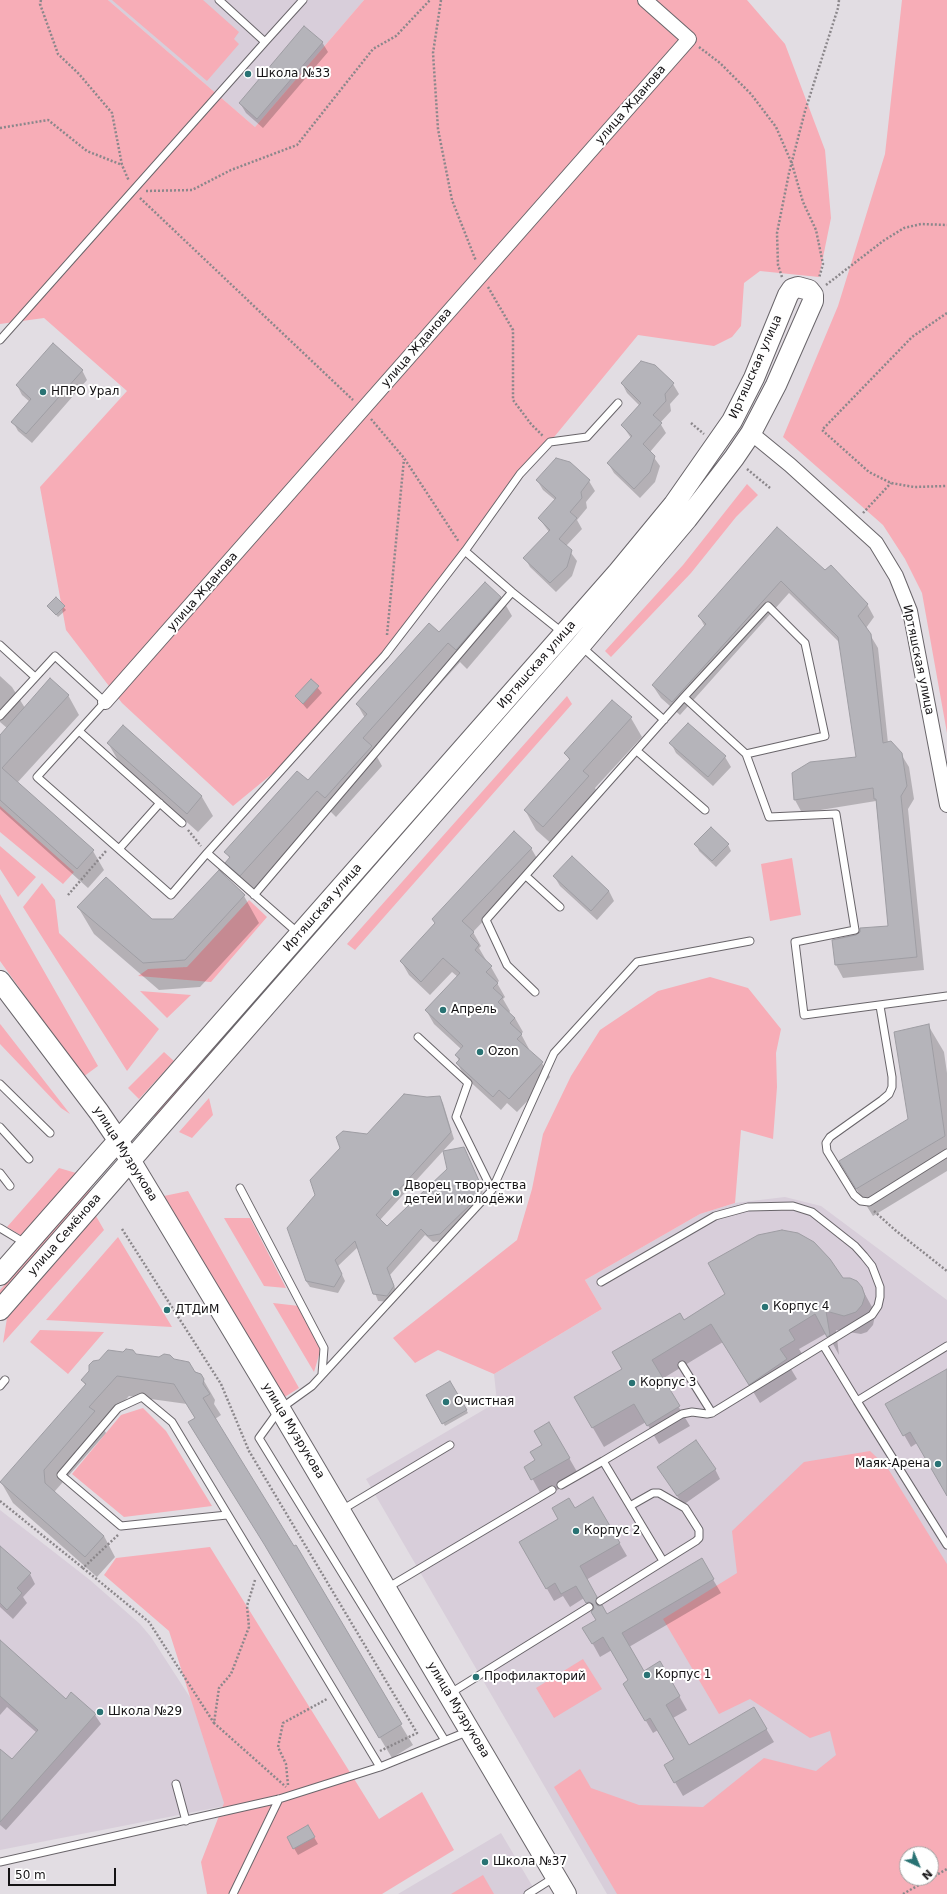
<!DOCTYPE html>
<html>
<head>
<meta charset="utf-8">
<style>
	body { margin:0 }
	#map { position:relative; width:947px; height:1894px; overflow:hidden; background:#e2dde3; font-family:"DejaVu Sans",sans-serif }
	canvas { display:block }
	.north { position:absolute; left:899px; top:1846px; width:40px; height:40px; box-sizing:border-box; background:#fff; border:1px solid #a1a1a1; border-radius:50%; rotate:136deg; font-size:11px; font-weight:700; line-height:16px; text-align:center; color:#151315 }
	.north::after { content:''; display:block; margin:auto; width:14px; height:18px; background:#297374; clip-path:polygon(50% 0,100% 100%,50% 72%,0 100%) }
	.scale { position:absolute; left:8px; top:1868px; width:108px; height:18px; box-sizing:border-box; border:2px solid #151315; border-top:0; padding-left:5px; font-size:12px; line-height:14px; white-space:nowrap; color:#151315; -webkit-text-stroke:3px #fff; paint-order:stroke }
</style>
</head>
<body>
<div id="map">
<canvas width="947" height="1894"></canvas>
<div class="north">N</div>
<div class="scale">50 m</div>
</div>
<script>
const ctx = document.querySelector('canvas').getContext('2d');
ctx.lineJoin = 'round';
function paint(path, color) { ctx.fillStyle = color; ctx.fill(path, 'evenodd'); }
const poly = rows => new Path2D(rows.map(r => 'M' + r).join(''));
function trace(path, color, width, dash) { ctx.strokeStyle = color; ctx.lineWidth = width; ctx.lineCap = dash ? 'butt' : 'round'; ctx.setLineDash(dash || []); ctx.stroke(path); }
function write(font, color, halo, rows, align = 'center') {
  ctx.font = font + ' "DejaVu Sans",sans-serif'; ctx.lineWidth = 4; ctx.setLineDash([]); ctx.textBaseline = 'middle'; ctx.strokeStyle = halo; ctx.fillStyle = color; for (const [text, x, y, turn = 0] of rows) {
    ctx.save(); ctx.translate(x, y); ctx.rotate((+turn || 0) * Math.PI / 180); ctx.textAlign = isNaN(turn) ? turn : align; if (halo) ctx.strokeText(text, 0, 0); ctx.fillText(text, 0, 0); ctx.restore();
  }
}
paint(poly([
	[108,0,364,0,255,127],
	[785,1197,821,1206,947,1300,947,1852,907,1854,875,1894,607,1894,366,1479,497,1402,494,1374,602,1309,585,1280,700,1214,735,1203],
	[0,1510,90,1580,140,1624,151,1637,248,1787,245,1802,0,1850],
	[501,1833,537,1894,398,1894]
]), '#d8ceda');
paint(poly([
	[0,0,108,0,255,127,364,0,747,0,785,44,825,150,831,218,819,277,760,271,744,283,741,326,732,337,714,346,638,335,550,442,385,655,295,755,233,806,122,703,66,630,40,487,127,391,44,318,0,324],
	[112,0,203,0,239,32,234,39,239,44,207,81],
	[902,0,947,0,947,733,922,593,905,559,883,525,783,437,838,306,885,154],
	[747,484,758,495,736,517,691,573,611,657,605,651,683,565],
	[567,696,572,704,355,950,347,944],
	[0,806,74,872,63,884,0,832],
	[0,846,36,877,18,897,0,869],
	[792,858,801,915,770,921,761,864],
	[42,883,55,900,59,933,159,1029,127,1071,23,907],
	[0,894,98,1066,83,1077,0,961],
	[249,900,267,917,211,982,138,976,148,969,187,967],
	[293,953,300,954,156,1117,152,1114],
	[710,977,748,988,781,1029,776,1053,777,1087,773,1139,741,1130,735,1203,700,1214,585,1280,602,1309,494,1374,438,1350,415,1363,393,1338,517,1240,532,1189,543,1134,571,1076,600,1030,658,991],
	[140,991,191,995,167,1018],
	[0,1024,1,1025,70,1114,61,1108,0,1044],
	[164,1052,174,1061,139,1099,128,1088],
	[209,1098,213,1115,192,1138,179,1132],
	[59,1168,76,1173,22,1236,7,1227],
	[89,1189,94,1193,0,1298,0,1290],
	[188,1191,299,1388,283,1398,164,1196],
	[96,1216,104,1230,3,1343,7,1318],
	[224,1218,250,1218,286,1288,264,1286],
	[118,1237,172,1327,46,1320],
	[273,1303,299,1306,321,1348,314,1372],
	[40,1330,104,1332,68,1374,30,1342],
	[143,1408,166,1431,212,1506,124,1517,72,1474,121,1415],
	[870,1451,887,1467,947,1564,947,1894,617,1894,554,1787,580,1769,591,1788,639,1805,703,1807,764,1758,816,1771,836,1755,830,1731,810,1738,750,1699,719,1714,663,1619,737,1573,732,1531,804,1462],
	[907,1854,931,1854,931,1878,907,1878],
	[210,1547,379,1819,422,1792,454,1850,382,1894,207,1894,201,1862,224,1803,169,1631,104,1575,116,1558],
	[583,1659,602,1689,554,1718,536,1688],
	[483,1875,494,1894,451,1894]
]), '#f7adb7');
paint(poly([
	[322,42,328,52,263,128,246,113,240,103],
	[654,366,673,384,679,394,670,404,671,411,660,423,666,433,650,452,660,466,655,482,640,498,614,473,608,463,631,438,622,425,640,406,627,393,622,383],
	[82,370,87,380,32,443,18,431,13,422,30,402,22,395,17,385],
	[537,480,589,481,595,491,586,502,587,508,577,520,582,529,566,546,577,561,572,576,556,592,530,567,525,558,549,532,539,518,555,500,543,490],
	[777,528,825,572,867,604,874,617,866,628,878,648,888,743,901,754,909,767,914,799,908,809,924,970,843,978,836,965,833,940,889,926,876,801,802,813,795,800,793,774,857,758,840,643,789,593,680,715,661,698,653,686,705,627,699,616],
	[501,597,512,616,467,669,460,662,376,755,382,766,336,817,328,809,252,894,238,882,227,863,230,859,226,852,308,781,365,718,357,704],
	[56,599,66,610,58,617,48,606],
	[0,676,12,687,25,708,68,695,79,715,17,783,93,851,104,870,88,888,0,809,0,736,7,728,0,722],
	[311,680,322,693,307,709,296,696],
	[631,718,642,737,595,788,599,796,554,846,536,830,525,810,570,761,565,753],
	[123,727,202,797,213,816,198,832,119,762,108,743],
	[671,743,725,757,731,767,713,786,676,753],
	[696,844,728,845,731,851,716,867,699,851],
	[531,848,539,862,473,932,481,946,479,948,486,960,485,961,491,967,499,981,497,983,505,997,503,999,510,1011,509,1013,515,1018,523,1032,521,1034,529,1049,528,1050,542,1063,550,1077,517,1112,507,1103,501,1110,465,1077,457,1063,459,1061,456,1055,461,1049,434,1024,426,1010,458,977,452,972,430,995,409,975,401,961],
	[554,876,609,891,614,901,597,920,560,886],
	[244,896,259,923,200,987,159,990,94,934,78,907,152,920,174,920],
	[928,1025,944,1052,947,1073,947,1171,873,1216,856,1189,910,1119],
	[440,1097,443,1103,454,1139,380,1220,387,1228,467,1155,483,1190,479,1206,444,1240,433,1242,425,1235,390,1275,397,1293,390,1302,378,1301,358,1247,338,1266,345,1281,338,1293,310,1287,306,1281,367,1136,427,1098],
	[843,1279,861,1287,872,1307,875,1316,873,1325,867,1332,861,1334,836,1330,839,1355,827,1333,799,1349,806,1360,791,1369,797,1379,760,1403,723,1342,662,1379,690,1426,659,1444,646,1422,604,1447,575,1397,623,1369,684,1322],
	[135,1355,173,1360,200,1374,215,1400,214,1404,221,1415,215,1419,413,1745,392,1758,277,1565,187,1404,129,1396,102,1426,106,1433,55,1491,56,1494,104,1536,115,1557,97,1577,13,1503,1,1482,86,1386,82,1380],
	[947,1370,947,1494,917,1443,911,1447,887,1405],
	[450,1382,468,1413,445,1426,427,1395],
	[549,1423,580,1477,543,1498,526,1467,537,1461,543,1445],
	[715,1469,720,1479,683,1505,664,1476],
	[593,1498,627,1556,586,1580,607,1615,701,1559,721,1593,629,1647,644,1672,660,1662,687,1710,673,1718,689,1746,754,1708,774,1742,683,1796,665,1765,675,1759,658,1730,653,1733,632,1697,630,1681,612,1650,600,1657,584,1628,597,1620,584,1598,570,1607,563,1596,554,1601,520,1542],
	[0,1547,30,1574,35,1584,23,1597,27,1603,13,1619,0,1607],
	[0,1641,66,1700,95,1715,101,1724,6,1830,0,1825,0,1750,12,1761,37,1733,7,1707,0,1715],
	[308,1827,318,1844,298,1855,288,1838]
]), '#0003');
const building = poly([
	[304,26,323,42,257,119,239,103,304,26],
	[53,343,83,370,26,434,11,422,31,399,16,385,53,343],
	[641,361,655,365,674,383,665,394,666,401,653,415,662,423,643,444,655,456,650,472,634,489,607,463,632,436,621,425,641,403,621,383,641,361],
	[556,458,570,462,590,480,581,492,582,498,570,512,577,518,559,539,572,550,567,567,550,583,523,558,550,530,538,518,556,498,536,480,556,458],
	[777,527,825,570,831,565,868,604,858,616,871,634,883,743,891,741,902,753,907,786,901,796,917,957,835,965,832,940,856,935,860,932,860,928,888,926,876,799,874,799,873,788,794,800,792,773,810,762,856,757,838,637,781,581,672,702,652,685,706,624,698,616,777,527],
	[485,582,501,597,456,650,448,643,363,738,372,746,325,798,317,791,240,876,225,863,230,857,224,852,297,771,308,780,367,714,356,704,429,623,439,632,485,582],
	[56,597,65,606,56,615,47,606,56,597],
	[50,678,69,695,2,768,94,850,77,869,0,800,0,735,50,678],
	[311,679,319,686,303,704,295,696,311,679],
	[612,700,632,717,583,771,589,776,543,827,524,810,570,759,564,753,612,700],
	[688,723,726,756,708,777,669,743,688,723],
	[123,725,202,796,187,814,107,743,123,725],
	[711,827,729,844,712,861,694,844,711,827],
	[514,831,532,848,462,921,474,932,470,936,479,945,475,950,492,966,486,972,498,983,493,988,503,997,498,1002,515,1018,510,1023,522,1034,517,1039,543,1062,509,1099,499,1090,493,1097,456,1063,460,1059,455,1055,463,1046,425,1010,460,973,443,958,421,982,400,961,435,923,432,919,514,831],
	[572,856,609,891,591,911,553,876,572,856],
	[219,870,245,895,185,960,143,963,77,907,106,877,152,919,173,919,219,870],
	[929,1024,945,1136,856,1189,839,1161,908,1119,894,1032,929,1024],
	[404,1094,427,1097,440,1096,451,1132,376,1215,387,1226,447,1169,443,1151,464,1147,480,1183,476,1199,440,1234,428,1236,421,1229,387,1268,394,1286,387,1296,373,1294,355,1241,335,1260,342,1274,334,1287,306,1281,287,1228,315,1195,310,1180,340,1148,336,1137,343,1131,367,1134,404,1094],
	[782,1230,798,1233,814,1242,830,1259,843,1278,850,1278,857,1281,862,1287,865,1296,862,1305,856,1312,844,1316,826,1311,830,1335,827,1337,815,1314,789,1330,795,1340,780,1349,787,1359,749,1385,711,1324,652,1360,680,1406,647,1426,634,1404,592,1428,574,1397,622,1369,612,1352,680,1313,684,1320,725,1294,708,1263,758,1235,782,1230],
	[126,1349,133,1350,136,1354,159,1357,164,1354,170,1355,174,1359,189,1362,195,1372,201,1374,204,1379,203,1384,210,1394,203,1398,294,1546,296,1545,402,1724,379,1738,264,1544,188,1422,195,1418,174,1384,117,1376,89,1407,95,1411,44,1470,45,1483,104,1536,85,1557,0,1482,86,1384,81,1380,89,1371,89,1365,93,1361,99,1360,108,1350,123,1352,126,1349],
	[947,1369,947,1496,910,1432,903,1436,885,1404,947,1369],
	[450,1381,467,1410,442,1424,426,1395,450,1381],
	[549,1422,570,1458,531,1480,524,1467,535,1460,530,1452,542,1445,534,1431,549,1422],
	[696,1440,716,1469,677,1496,657,1467,696,1440],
	[593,1497,620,1543,580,1566,597,1597,596,1603,598,1606,602,1605,607,1614,702,1558,714,1579,622,1633,644,1671,660,1661,680,1696,666,1705,689,1745,754,1707,767,1729,674,1783,664,1765,674,1759,650,1718,645,1721,623,1684,628,1680,603,1637,592,1644,582,1628,596,1620,591,1612,594,1609,593,1604,589,1602,586,1603,576,1586,561,1594,555,1583,546,1589,519,1542,558,1519,552,1508,569,1498,575,1508,593,1497],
	[0,1546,31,1573,17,1588,22,1593,7,1610,0,1603,0,1546],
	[0,1640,66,1699,71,1692,96,1714,0,1822,0,1749,12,1759,38,1730,0,1696,0,1640],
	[308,1825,315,1837,293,1849,287,1837,308,1825]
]);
paint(building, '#b5b4ba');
trace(building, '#9e9da3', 1);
const lane = poly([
	[265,42,303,0],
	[0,340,265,42,219,0],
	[465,551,512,592,563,633],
	[0,645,35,677],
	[582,647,664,720],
	[0,716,55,656,105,702,37,777,171,895,207,853],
	[79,731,182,823],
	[637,751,705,810],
	[746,754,769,817,836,814,855,930,795,942,804,1015,947,996],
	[119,849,160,803],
	[526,876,560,907],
	[254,895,512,592],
	[298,933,207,853,385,655,465,551,520,474,550,442,587,437,618,403],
	[535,992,507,965,486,920,684,697,768,606,805,643,825,736,746,754,684,697],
	[880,1006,892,1077,892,1087,889,1094,882,1100,830,1137,826,1143,827,1151,854,1195,861,1201,869,1202,947,1153],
	[418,1037,468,1083,456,1117,492,1190,312,1386,280,1409,259,1438,444,1739],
	[0,1084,50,1133],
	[0,1127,29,1159],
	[0,1173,10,1186],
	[240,1188,324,1348,322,1374],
	[492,1190,554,1053,637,962,750,941],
	[0,1228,25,1243],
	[601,1282,715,1216,748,1207,793,1206,812,1212,855,1246,864,1256,872,1266,880,1287,880,1297,878,1306,872,1315,712,1413],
	[823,1345,857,1401],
	[947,1346,857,1401,947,1545],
	[0,1386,5,1380],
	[603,1461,682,1414,692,1412,707,1414,712,1413,682,1365],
	[561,1485,603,1461,630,1506,653,1493,659,1493,685,1508,699,1530,699,1538,696,1541,600,1601],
	[630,1506,663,1561],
	[340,1511,450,1445],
	[227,1515,121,1526,61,1475,118,1408,142,1397,172,1422,380,1767],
	[387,1588,552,1490],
	[449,1694,589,1607],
	[176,1784,186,1821],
	[0,1862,279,1799,380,1767,469,1731],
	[233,1894,279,1799],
	[528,1894,555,1877]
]);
const street = poly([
	[751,433,790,465,876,543,896,576,910,611,947,805],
	[105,702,689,39,645,0]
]);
const secondary = poly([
	[0,981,99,1112,118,1140,280,1409,566,1894],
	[0,1275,618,572,674,504,732,421,754,378,788,295,792,289,798,287,809,290,813,295,813,301,776,385,751,433,734,458,687,519,580,646,0,1310]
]);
trace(lane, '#69656a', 9);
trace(street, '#69656a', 16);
trace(secondary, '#69656a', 22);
trace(poly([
	[41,0,40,4,58,54,79,74,112,113,122,165,129,181],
	[441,0,433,53,438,129,452,200,476,261],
	[699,47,720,63,751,94,776,127,792,164,803,202,816,230,823,264,819,278],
	[0,128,48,120,87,151,122,165],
	[146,191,192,190,231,170,297,145,373,49,396,36,430,0],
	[140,198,353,400],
	[782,277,778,265,777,233,789,173,805,111,838,8,839,0],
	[826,285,883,241,904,228,921,224,947,225],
	[488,287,513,330,513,400,531,424,543,436],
	[947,313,912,337,822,430,869,472,891,483,914,487,947,486],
	[371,419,404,458,459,542],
	[691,423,704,434],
	[747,469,770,488],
	[863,513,891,483],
	[387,635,404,459],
	[188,830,201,846],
	[68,895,106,851],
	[874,1211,895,1230,947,1271],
	[122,1229,221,1384,249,1451,417,1733,380,1751],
	[0,1501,83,1568],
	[118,1535,83,1568,149,1622,214,1723],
	[255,1580,247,1606,249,1627,231,1674,219,1688,214,1723,286,1787],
	[288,1785,286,1764,278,1747,283,1723,327,1699],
	[931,1878,947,1869],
	[903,1894,931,1878]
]), '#8b878b', 2.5, [2, 2]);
trace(lane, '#fff', 7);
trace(street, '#fff', 14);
trace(secondary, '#fff', 20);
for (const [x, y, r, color] of [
	[248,74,4,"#297374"],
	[43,392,4,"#297374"],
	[443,1010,4,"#297374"],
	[480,1052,4,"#297374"],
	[396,1193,4,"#297374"],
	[765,1307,4,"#297374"],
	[167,1310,4,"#297374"],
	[632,1383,4,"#297374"],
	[446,1402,4,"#297374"],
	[938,1464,4,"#297374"],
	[576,1531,4,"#297374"],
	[647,1675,4,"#297374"],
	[476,1677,4,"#297374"],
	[100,1712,4,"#297374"],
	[485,1862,4,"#297374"]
]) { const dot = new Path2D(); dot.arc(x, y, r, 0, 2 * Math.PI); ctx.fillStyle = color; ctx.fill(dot); trace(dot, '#fff', 1.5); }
write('12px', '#151315', '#fff', [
	["Школа №33",256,74],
	["НПРО Урал",51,392],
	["Апрель",451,1010],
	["Ozon",488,1052],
	["Дворец творчества",404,1186],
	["детей и молодёжи",404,1200],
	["Корпус 4",773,1307],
	["ДТДиМ",175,1310],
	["Корпус 3",640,1383],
	["Очистная",454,1402],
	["Маяк-Арена",930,1464,"right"],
	["Корпус 2",584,1531],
	["Корпус 1",655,1675],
	["Профилакторий",484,1677],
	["Школа №29",108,1712],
	["Школа №37",493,1862]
], 'left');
write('12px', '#151315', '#fff', [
	["улица Жданова",631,105,-49],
	["улица Жданова",417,348,-49],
	["Иртяшская улица",756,367,-66],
	["улица Жданова",203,592,-49],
	["Иртяшская улица",918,660,78],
	["Иртяшская улица",537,665,-49],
	["Иртяшская улица",323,908,-49],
	["улица Музрукова",125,1154,58],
	["улица Семёнова",65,1235,-49],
	["улица Музрукова",293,1431,59],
	["улица Музрукова",458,1710,59]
]);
</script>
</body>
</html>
